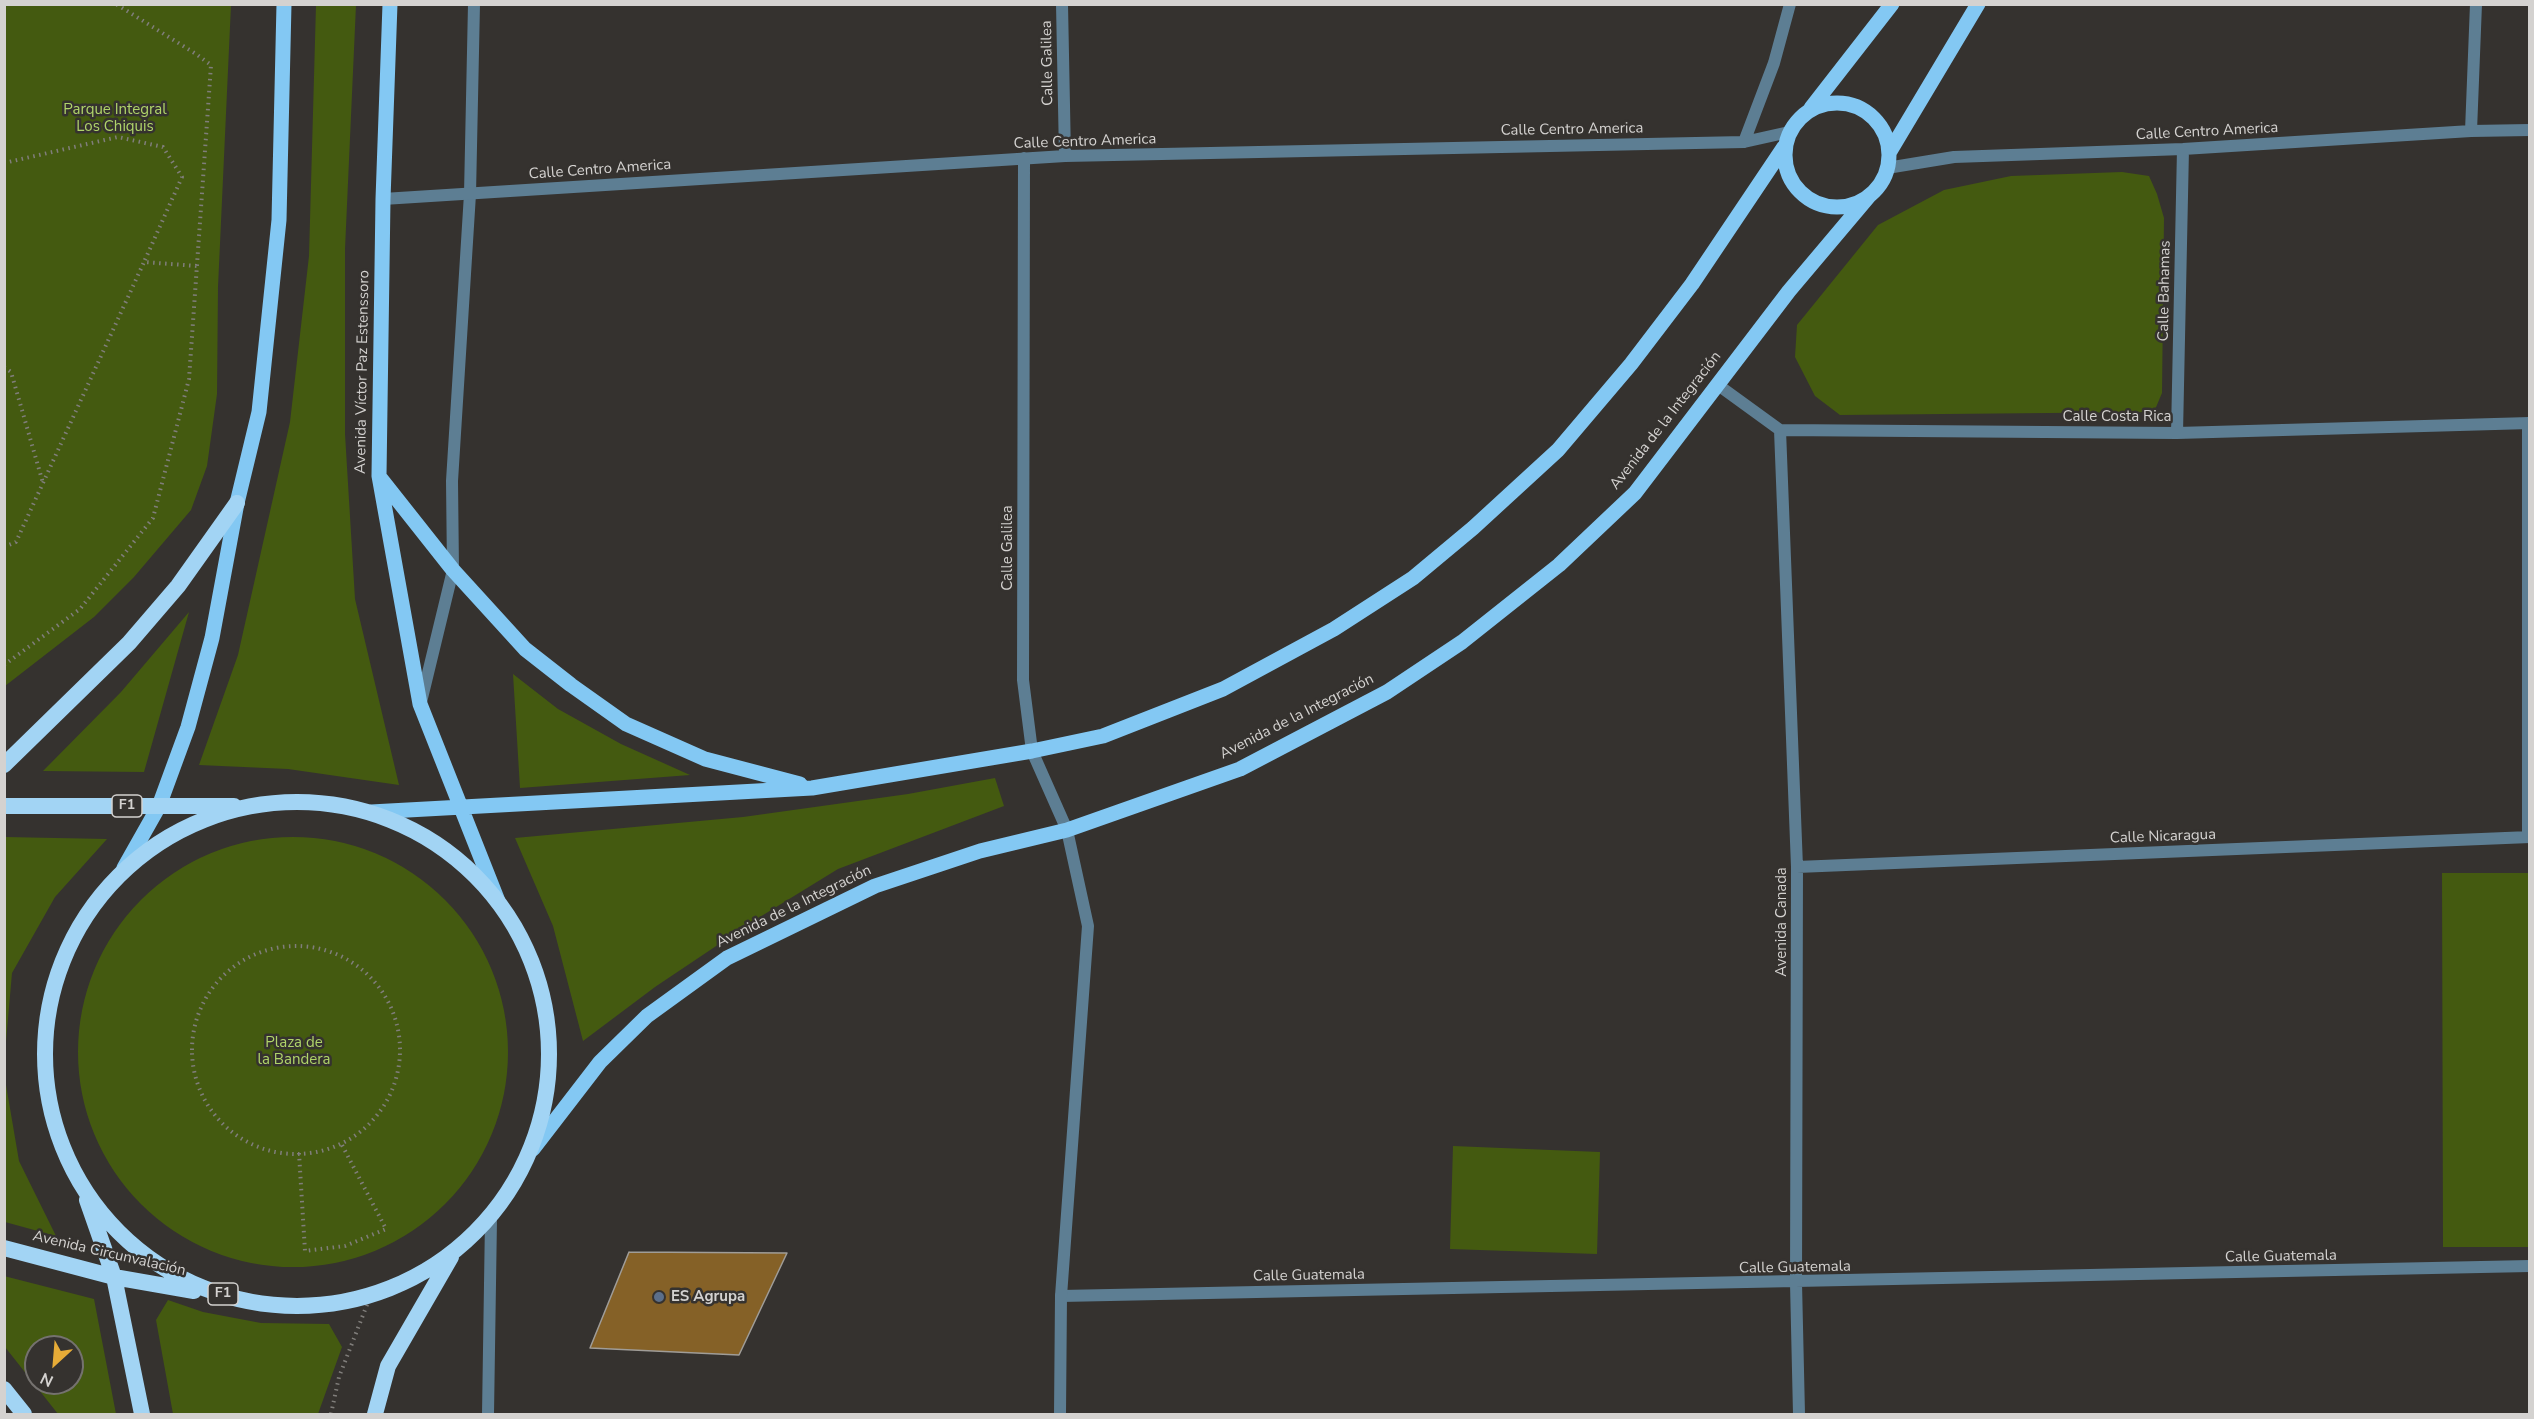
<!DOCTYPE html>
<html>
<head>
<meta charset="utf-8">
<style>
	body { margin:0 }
	#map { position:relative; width:2534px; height:1419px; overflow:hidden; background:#35322f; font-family:"Nunito Sans",sans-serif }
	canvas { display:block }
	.frame { position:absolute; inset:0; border:6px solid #d4d2d0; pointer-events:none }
	.north { position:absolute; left:24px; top:1335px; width:60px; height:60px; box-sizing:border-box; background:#35322f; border:2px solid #75726f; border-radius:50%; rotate:206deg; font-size:16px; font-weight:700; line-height:24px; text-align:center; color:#d4d2d0 }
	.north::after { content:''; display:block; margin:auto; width:21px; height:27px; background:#e7ac37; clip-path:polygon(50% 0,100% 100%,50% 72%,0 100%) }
</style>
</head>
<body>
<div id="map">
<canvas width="2534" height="1419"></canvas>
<div class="frame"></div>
<div class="north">N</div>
</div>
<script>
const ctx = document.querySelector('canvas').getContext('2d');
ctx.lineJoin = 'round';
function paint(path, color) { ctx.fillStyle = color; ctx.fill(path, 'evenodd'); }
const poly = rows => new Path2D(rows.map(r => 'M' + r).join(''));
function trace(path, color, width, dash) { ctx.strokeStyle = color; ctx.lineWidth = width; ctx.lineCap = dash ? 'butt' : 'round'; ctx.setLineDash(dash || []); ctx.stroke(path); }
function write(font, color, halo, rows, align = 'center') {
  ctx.font = font + ' "Nunito Sans",sans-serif'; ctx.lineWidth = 5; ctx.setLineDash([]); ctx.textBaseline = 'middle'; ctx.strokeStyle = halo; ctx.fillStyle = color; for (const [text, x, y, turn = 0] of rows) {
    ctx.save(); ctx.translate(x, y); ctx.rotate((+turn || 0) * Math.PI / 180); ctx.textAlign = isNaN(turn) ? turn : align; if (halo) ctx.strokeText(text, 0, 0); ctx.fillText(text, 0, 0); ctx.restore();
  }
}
paint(poly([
	[5,4,231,5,218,287,217,394,207,466,191,510,134,577,94,617,5,686],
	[316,5,356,5,345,249,345,434,355,599,399,785,288,769,199,765,238,655,290,422,309,256],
	[2122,172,2149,176,2157,194,2164,218,2162,393,2154,412,1840,415,1815,396,1795,357,1797,325,1878,225,1944,190,2011,176],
	[189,612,144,772,43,771,121,692],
	[513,674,558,709,621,744,690,775,520,788],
	[995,778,1004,806,838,869,755,920,655,987,583,1041,553,926,515,838,743,817,908,794],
	'78 1052a215 215 0 1 1 430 0a215 215 0 1 1-430 0Z',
	[5,837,107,839,55,897,12,973,5,1053],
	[2442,873,2529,873,2529,1247,2443,1247],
	[5,1079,19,1161,56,1236,5,1222],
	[1453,1146,1600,1152,1597,1254,1450,1249],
	[4,1276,94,1299,116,1414,58,1414,5,1347],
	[36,1347,72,1347,72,1383,36,1383],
	[168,1300,203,1312,261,1323,329,1324,342,1347,318,1414,173,1414,156,1320]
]), '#445a10');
const building = poly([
	[629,1252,787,1253,739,1355,590,1348,629,1252]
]);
paint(building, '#856127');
trace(building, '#a09d98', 1.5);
trace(poly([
	[4,163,118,137,163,147,182,177,144,262],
	[4,367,11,372,43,483],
	[4,547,16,542,144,262,197,266],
	[4,665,80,609,153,518,189,379,211,65,196,54,116,4],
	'192 1050a104 104 0 1 1 208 0a104 104 0 1 1-208 0Z',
	[299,1153,305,1251,345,1246,386,1229,342,1145],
	[331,1414,339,1377,370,1297]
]), '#807e7b', 4, [1.5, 4.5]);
trace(poly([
	[421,702,453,570,452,481,470,194,474,4]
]), '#5d7e93', 12);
trace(poly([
	[1062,4,1065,156],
	[2471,131,2476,4],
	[1744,142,1774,63,1790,4],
	[1024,158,1023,680,1032,751],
	[1887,168,1954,157,2183,149,2471,131,2530,130],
	[383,199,1065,156,1744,142,1789,132],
	[1718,385,1780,430,2177,433,2530,423],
	[2528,423,2528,837],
	[1780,430,1797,867,1796,1283,1799,1414],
	[2177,433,2183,149],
	[1797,867,2530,837],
	[1061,1296,2530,1266],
	[488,1414,491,1219]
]), '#5d7e93', 12);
trace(poly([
	[1032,751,1067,830,1088,926,1061,1296,1060,1414]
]), '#5d7e93', 12);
trace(poly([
	[390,4,383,199,379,476,420,704,498,901],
	'1785 155a52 52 0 1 1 104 0a52 52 0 1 1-104 0Z',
	[1811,108,1892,4],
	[1889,153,1978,4],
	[381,479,453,570,525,649,571,685,626,724,705,759,800,784],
	[371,812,812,788,1032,751,1103,736,1223,689,1334,629,1413,578,1473,528,1558,450,1631,364,1692,284,1784,147],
	[124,868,159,806,188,727,212,638,237,503,259,412,279,220,284,4],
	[533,1149,600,1062,647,1016,727,958,875,886,980,851,1067,830,1240,769,1387,692,1462,642,1559,565,1635,493,1789,291,1870,195]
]), '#83c8f3', 15);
trace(poly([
	[4,765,129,643,178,586,237,503],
	'45 1054a252 252 0 1 1 504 0a252 252 0 1 1-504 0Z',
	[4,806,234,806],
	[87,1200,114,1277,142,1414],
	[4,1248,114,1277,194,1291],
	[4,1389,24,1414],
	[375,1414,388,1366,451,1257]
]), '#a2d4f4', 16);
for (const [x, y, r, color] of [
	[659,1297,6,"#5c6f8a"]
]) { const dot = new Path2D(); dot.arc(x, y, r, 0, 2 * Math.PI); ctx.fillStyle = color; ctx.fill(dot); trace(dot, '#35322f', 2); }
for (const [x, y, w] of [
	[127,806,30],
	[223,1294,30]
]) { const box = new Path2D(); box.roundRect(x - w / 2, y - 11, w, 22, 4.5); ctx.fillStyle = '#35322f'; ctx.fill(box); trace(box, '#d4d2d0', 1.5); }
write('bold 14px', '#d4d2d0', null, [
	["F1",127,806],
	["F1",223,1294]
]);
write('15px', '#d4d2d0', '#35322f', [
	["Calle Galilea",1048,63,-91],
	["Calle Centro America",1572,130,-1],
	["Calle Centro America",2207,132,-3],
	["Calle Centro America",1085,142,-2],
	["Calle Centro America",600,170,-4],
	["Calle Bahamas",2165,291,-89],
	["Avenida Víctor Paz Estenssoro",363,372,-89],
	["Calle Costa Rica",2117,417],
	["Avenida de la Integración",1666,421,-52],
	["Calle Galilea",1008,548,-90],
	["Avenida de la Integración",1297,717,-27],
	["Calle Nicaragua",2163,837,-2],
	["Avenida de la Integración",794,907,-26],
	["Avenida Canada",1782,922,-90],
	["Avenida Circunvalación",109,1254,13],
	["Calle Guatemala",2281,1257,-1],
	["Calle Guatemala",1795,1268,-1],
	["Calle Guatemala",1309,1276,-1]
]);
write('15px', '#b0d46a', '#35322f', [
	["Parque Integral",115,110],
	["Los Chiquis",115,127],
	["Plaza de",294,1043],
	["la Bandera",294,1060]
]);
write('bold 15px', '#d4d2d0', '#35322f', [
	["ES Agrupa",671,1297]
], 'left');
</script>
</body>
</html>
